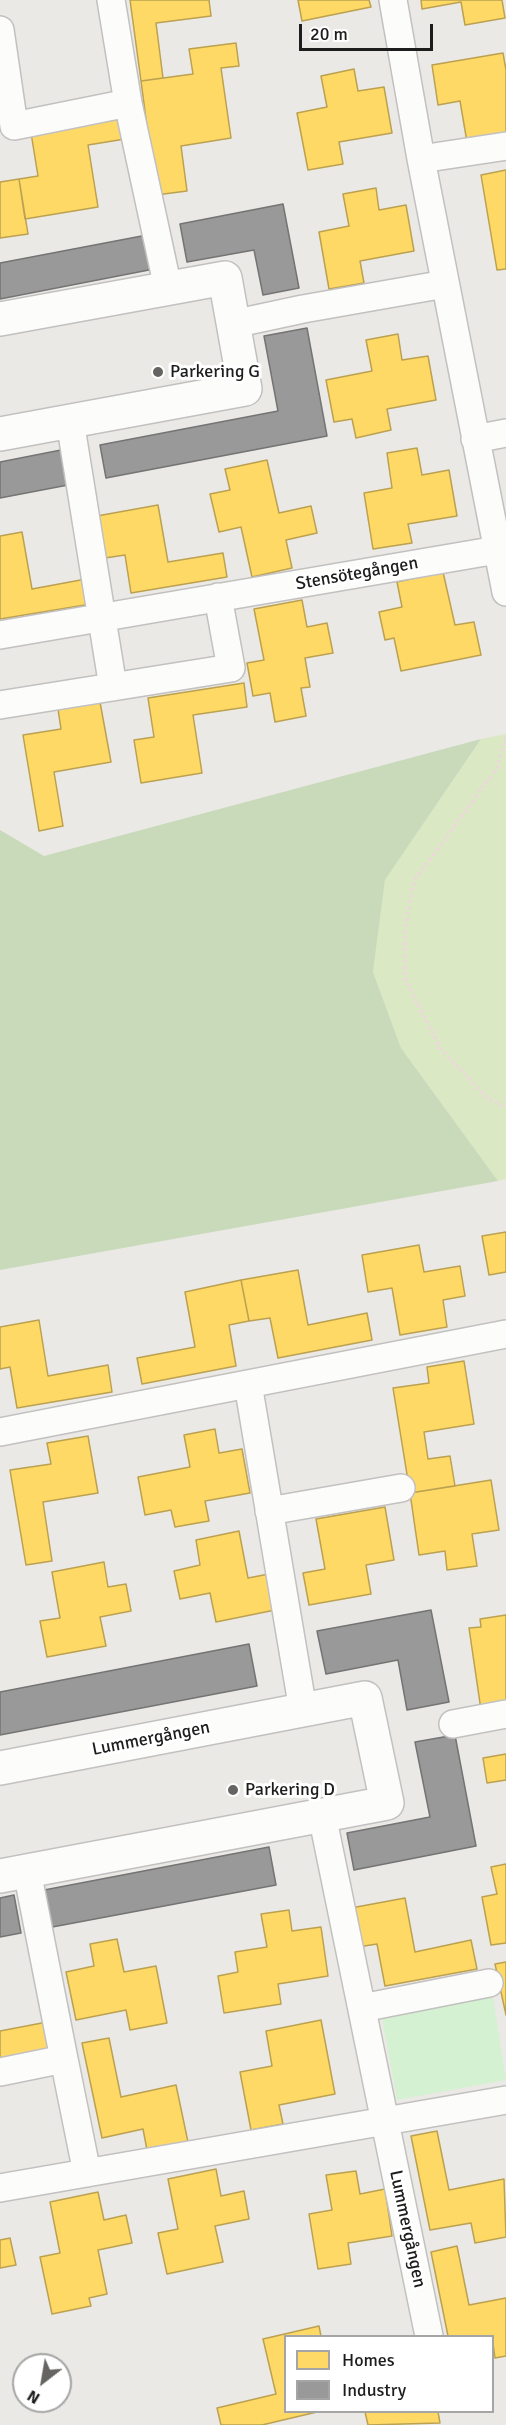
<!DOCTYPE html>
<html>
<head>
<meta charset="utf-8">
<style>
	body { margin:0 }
	#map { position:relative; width:506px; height:2425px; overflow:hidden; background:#ebe9e6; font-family:Signika,sans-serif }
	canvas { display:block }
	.legend { position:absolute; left:284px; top:2335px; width:210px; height:78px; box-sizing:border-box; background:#fff; border:2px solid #a5a5a5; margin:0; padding:8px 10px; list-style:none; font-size:18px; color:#1d1d1d }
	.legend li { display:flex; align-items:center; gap:12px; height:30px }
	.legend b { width:30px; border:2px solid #a5a5a5 }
	.north { position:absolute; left:12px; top:2353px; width:60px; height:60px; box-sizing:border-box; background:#fff; border:2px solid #a5a5a5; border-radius:50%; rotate:211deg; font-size:16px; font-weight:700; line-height:24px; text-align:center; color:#1d1d1d }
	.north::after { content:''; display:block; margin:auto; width:21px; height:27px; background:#656463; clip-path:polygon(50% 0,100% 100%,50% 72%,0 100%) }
	.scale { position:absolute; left:299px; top:24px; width:134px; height:27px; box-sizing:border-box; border:3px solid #1d1d1d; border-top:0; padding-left:8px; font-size:18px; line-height:21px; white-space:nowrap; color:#1d1d1d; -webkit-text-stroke:4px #fff; paint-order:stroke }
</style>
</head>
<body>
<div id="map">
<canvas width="506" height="2425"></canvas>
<ul class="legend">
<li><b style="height:16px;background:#ffd966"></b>Homes</li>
<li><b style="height:16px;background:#999"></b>Industry</li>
</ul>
<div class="north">N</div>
<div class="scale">20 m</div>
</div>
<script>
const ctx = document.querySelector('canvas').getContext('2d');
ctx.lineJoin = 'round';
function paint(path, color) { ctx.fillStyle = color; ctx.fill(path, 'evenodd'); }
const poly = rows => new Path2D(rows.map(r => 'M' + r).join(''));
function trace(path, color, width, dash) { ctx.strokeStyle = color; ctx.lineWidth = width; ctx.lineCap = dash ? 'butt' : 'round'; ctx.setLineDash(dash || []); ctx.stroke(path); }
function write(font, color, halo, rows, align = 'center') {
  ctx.font = font + ' Signika,sans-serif'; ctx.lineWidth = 6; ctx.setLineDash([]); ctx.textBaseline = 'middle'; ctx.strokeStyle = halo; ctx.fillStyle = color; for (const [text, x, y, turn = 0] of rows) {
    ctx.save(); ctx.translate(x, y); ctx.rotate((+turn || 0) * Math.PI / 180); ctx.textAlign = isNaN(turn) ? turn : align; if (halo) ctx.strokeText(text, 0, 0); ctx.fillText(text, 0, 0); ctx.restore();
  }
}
paint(poly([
	[506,734,506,1179,498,1181,401,1048,373,972,385,880,481,739]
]), '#dbe8c4');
paint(poly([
	[481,739,385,880,373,972,401,1048,498,1181,0,1270,0,830,44,856]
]), '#c9dabb');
paint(poly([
	[493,1997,506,2080,397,2100,382,2017]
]), '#d4f1d1');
const homes = poly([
	[130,0,209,0,211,16,156,23,163,78,141,81,130,0],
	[298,0,369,0,371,7,302,21,298,0],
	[421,0,502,0,505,18,465,25,461,2,422,9,421,0],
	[236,43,239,66,221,68,231,138,181,146,187,191,156,195,141,81,193,74,189,49,236,43],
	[503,53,506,70,506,135,467,142,460,101,438,105,432,65,503,53],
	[354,69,358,91,384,87,392,133,339,142,343,164,308,170,297,113,327,107,321,76,354,69],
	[122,119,125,139,88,145,98,207,25,219,19,179,38,176,31,133,122,119],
	[506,170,506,269,497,270,481,175,506,170],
	[19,179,28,234,0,238,0,182,19,179],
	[376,188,379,210,406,205,414,251,360,261,364,283,329,289,319,232,349,226,343,194,376,188],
	[398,334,402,360,428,356,436,400,387,409,391,430,356,438,352,419,334,422,326,380,372,371,366,340,398,334],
	[417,448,422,475,449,470,457,516,408,524,412,543,373,549,364,493,392,488,387,453,417,448],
	[267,460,279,513,311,506,317,533,286,540,292,568,252,577,241,527,219,532,210,494,230,490,225,469,267,460],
	[158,505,168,562,223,553,227,577,131,593,125,555,105,558,97,516,158,505],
	[22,532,32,589,86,579,91,604,0,619,0,536,22,532],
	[443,572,455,625,474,622,481,655,401,671,394,638,385,640,379,612,402,607,397,582,443,572],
	[302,600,307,627,327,623,333,653,305,658,310,687,301,688,306,716,275,722,270,693,253,696,247,663,264,660,254,609,302,600],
	[244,683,247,707,193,715,202,773,141,783,134,740,154,737,148,698,244,683],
	[100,702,111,762,54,772,63,826,39,831,23,735,61,729,58,709,100,702],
	[506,1232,506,1272,489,1275,482,1236,506,1232],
	[419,1245,424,1272,460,1266,465,1296,443,1300,447,1327,400,1335,392,1288,368,1292,362,1255,419,1245],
	[298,1270,308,1325,367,1313,372,1340,278,1358,270,1318,249,1321,241,1280,298,1270],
	[241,1280,249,1321,229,1325,236,1366,142,1384,137,1358,195,1347,185,1292,241,1280],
	[39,1320,48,1376,108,1365,112,1392,17,1408,10,1367,0,1369,0,1327,39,1320],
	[464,1361,474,1424,424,1432,428,1459,450,1456,455,1486,410,1493,393,1388,429,1383,427,1367,464,1361],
	[215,1429,219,1453,242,1449,250,1493,205,1501,209,1521,175,1527,171,1510,145,1515,138,1477,190,1467,184,1435,215,1429],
	[88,1436,98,1493,43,1502,52,1561,26,1565,10,1470,51,1464,47,1443,88,1436],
	[491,1480,499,1530,472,1534,477,1566,447,1570,445,1551,419,1555,410,1493,491,1480],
	[385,1507,394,1560,366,1565,371,1594,309,1605,303,1573,325,1569,316,1519,385,1507],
	[239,1531,248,1578,269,1574,275,1610,216,1622,210,1593,180,1599,174,1571,200,1565,196,1540,239,1531],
	[104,1562,108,1587,126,1584,131,1611,100,1617,106,1646,47,1657,40,1621,60,1618,52,1572,104,1562],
	[506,1615,506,1706,481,1710,469,1628,481,1627,480,1619,506,1615],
	[506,1754,506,1780,487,1783,483,1758,506,1754],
	[506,1864,506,1943,491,1945,482,1897,497,1894,491,1867,506,1864],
	[405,1898,415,1952,471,1940,477,1969,385,1986,377,1944,358,1947,351,1908,405,1898],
	[289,1910,292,1931,321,1927,328,1976,278,1984,281,2004,224,2013,218,1976,238,1972,235,1952,267,1947,261,1914,289,1910],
	[117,1939,124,1972,156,1966,167,2023,130,2030,126,2010,76,2020,66,1972,94,1966,90,1944,117,1939],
	[506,1962,506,2015,495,1964,506,1962],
	[321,2020,335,2094,279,2105,283,2124,251,2130,240,2072,272,2066,266,2031,321,2020],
	[47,2022,52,2049,0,2058,0,2031,47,2022],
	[109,2038,121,2097,176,2085,188,2142,147,2150,143,2129,102,2138,82,2043,109,2038],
	[437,2131,449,2190,504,2179,506,2237,475,2243,471,2223,430,2230,411,2136,437,2131],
	[216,2169,221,2196,244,2191,249,2219,215,2226,223,2262,167,2274,158,2233,178,2229,168,2179,216,2169],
	[356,2171,360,2194,385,2189,392,2236,348,2243,351,2264,318,2269,309,2214,332,2210,326,2175,356,2171],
	[98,2192,104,2220,126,2215,132,2243,98,2250,107,2294,89,2298,91,2306,52,2314,40,2257,60,2253,50,2202,98,2192],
	[10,2238,16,2265,0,2268,0,2240,10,2238],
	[457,2246,469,2305,506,2298,506,2356,495,2358,492,2336,448,2336,431,2252,457,2246],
	[319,2326,321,2336,286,2336,286,2412,317,2412,262,2425,221,2425,217,2408,276,2394,263,2339,319,2326],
	[365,2412,438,2412,440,2423,368,2425,365,2412]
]);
paint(homes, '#ffd966');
trace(homes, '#bba150', 1.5);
const industry = poly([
	[283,204,299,288,263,295,254,250,187,262,180,224,283,204],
	[147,235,154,269,0,299,0,263,147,235],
	[307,328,327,436,106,478,100,445,278,411,264,336,307,328],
	[61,450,68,485,0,498,0,462,61,450],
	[431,1610,449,1702,407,1710,398,1660,326,1674,317,1631,431,1610],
	[249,1644,257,1686,0,1735,0,1692,249,1644],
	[455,1735,476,1846,354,1870,347,1833,430,1817,415,1742,455,1735],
	[269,1847,276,1885,47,1928,39,1891,269,1847],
	[14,1895,21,1933,0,1937,0,1898,14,1895]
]);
paint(industry, '#999');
trace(industry, '#747474', 1.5);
const lane = poly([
	[111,0,128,103,168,288],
	[393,0,421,159,506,592],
	[0,30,14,126,128,103],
	[421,159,506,146],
	[233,324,303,309,445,284],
	[70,421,113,687],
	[475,439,506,433],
	[0,635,497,550],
	[0,705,231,668,218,597],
	[248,1384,303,1710],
	[0,1432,506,1334],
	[269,1511,401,1488],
	[453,1724,506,1714],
	[322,1815,429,2336],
	[27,1871,64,2059],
	[362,2008,489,1983],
	[0,2072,64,2059,87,2173],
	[0,2188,506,2100]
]);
const street = poly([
	[0,319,225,278,245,389,0,434],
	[0,1768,365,1698,387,1803,0,1876]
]);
trace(lane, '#c2c1c0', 30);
trace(street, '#c2c1c0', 36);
trace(poly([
	[506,737,497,768,414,881,405,928,405,979,441,1049,486,1097,506,1108]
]), '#ead9d8', 4, [3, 3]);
trace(lane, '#fcfcfb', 27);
trace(street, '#fcfcfb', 33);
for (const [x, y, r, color] of [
	[158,372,6,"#656463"],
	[233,1790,6,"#656463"]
]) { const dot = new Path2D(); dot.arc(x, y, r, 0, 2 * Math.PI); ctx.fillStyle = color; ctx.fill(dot); trace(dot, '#fff', 2); }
write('18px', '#1d1d1d', '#fff', [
	["Parkering G",170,372],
	["Parkering D",245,1790]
], 'left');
write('18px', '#1d1d1d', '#fff', [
	["Stensötegången",357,574,-10],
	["Lummergången",151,1739,-11],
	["Lummergången",407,2229,78]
]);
</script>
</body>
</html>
